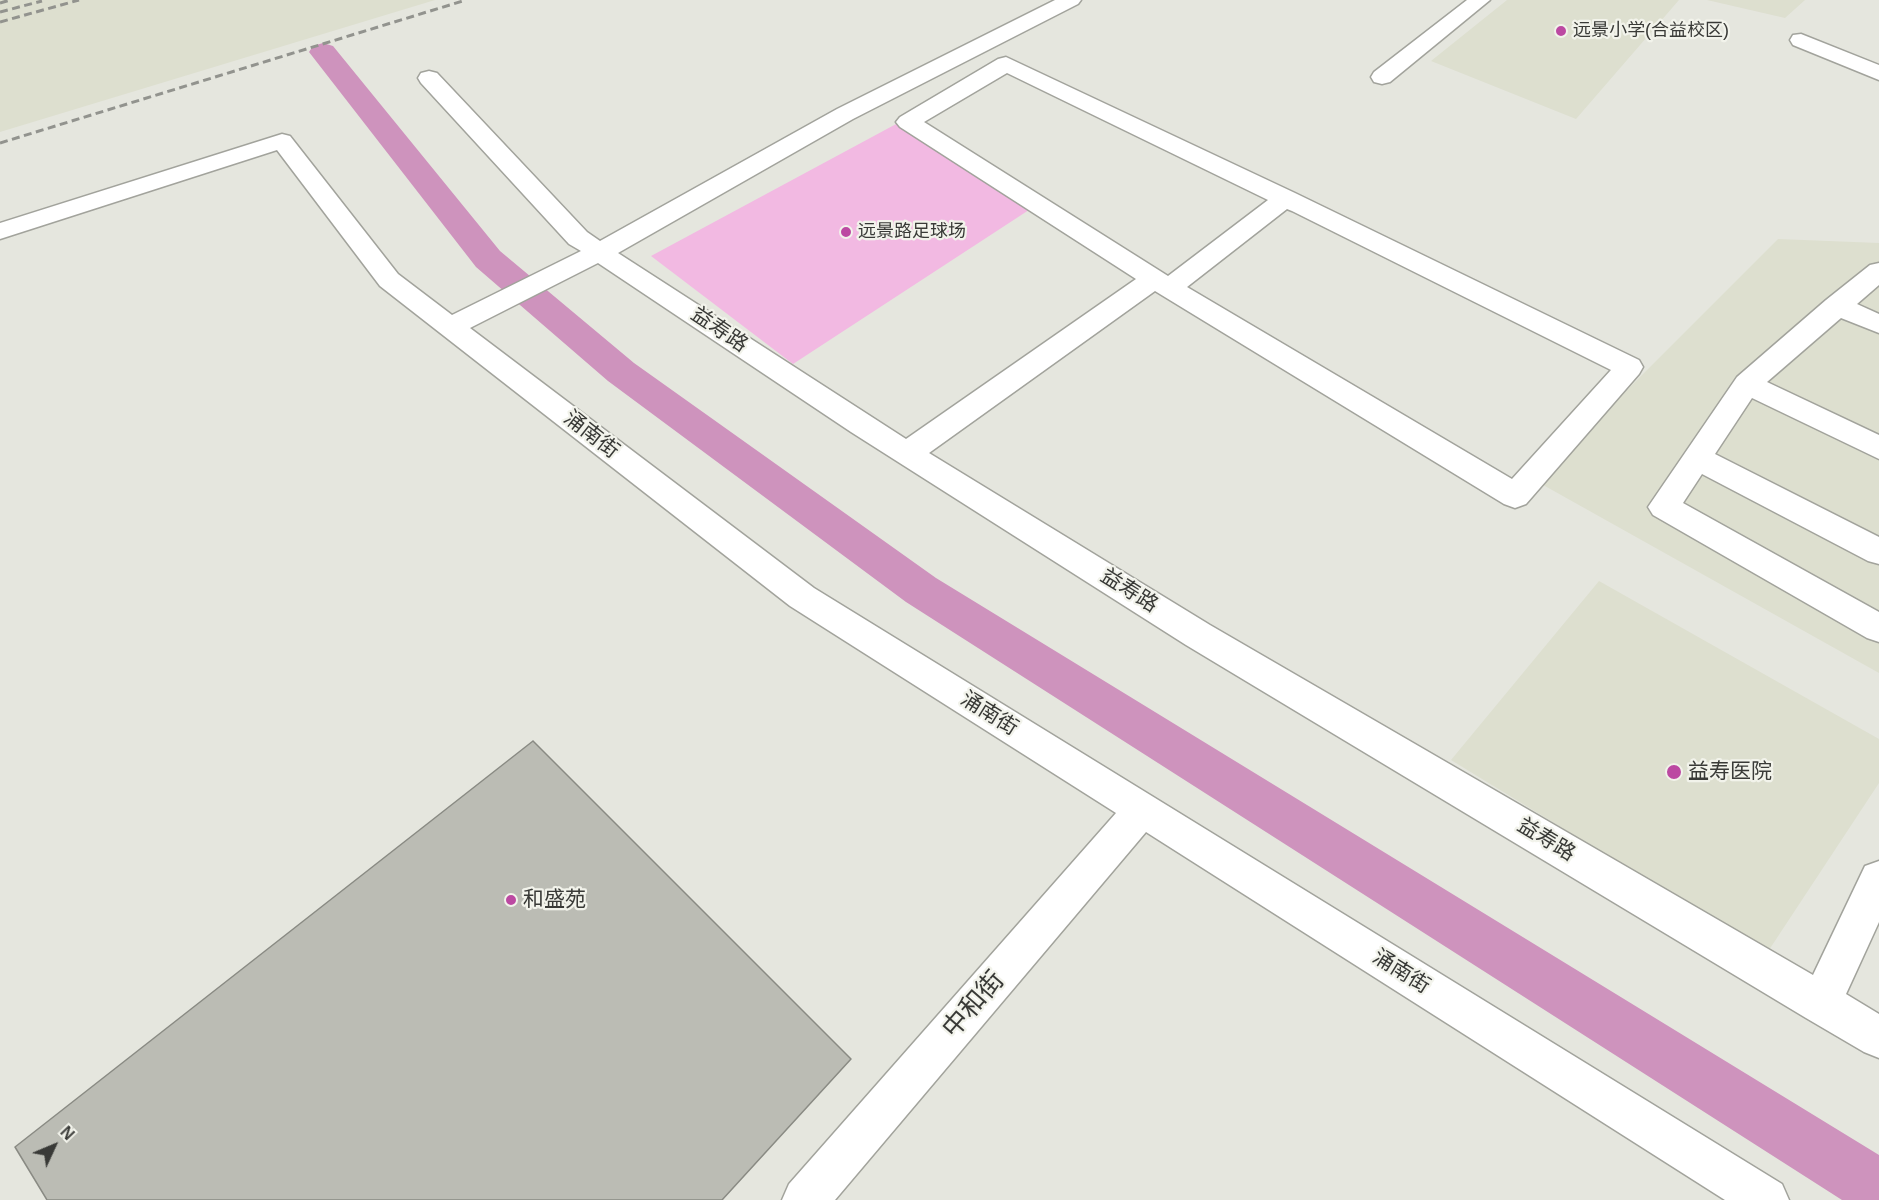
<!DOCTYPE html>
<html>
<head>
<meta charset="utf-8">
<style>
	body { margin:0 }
	#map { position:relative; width:1879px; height:1200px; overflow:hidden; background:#e5e6de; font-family:Arial,sans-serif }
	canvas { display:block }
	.north { position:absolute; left:24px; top:1116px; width:60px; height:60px; -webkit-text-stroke:4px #f2f3eb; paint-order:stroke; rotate:46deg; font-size:16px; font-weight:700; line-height:24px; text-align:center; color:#393a37 }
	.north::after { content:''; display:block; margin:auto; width:21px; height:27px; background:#393a37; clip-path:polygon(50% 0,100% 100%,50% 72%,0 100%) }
</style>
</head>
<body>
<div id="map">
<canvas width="1879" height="1200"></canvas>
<div class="north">N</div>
</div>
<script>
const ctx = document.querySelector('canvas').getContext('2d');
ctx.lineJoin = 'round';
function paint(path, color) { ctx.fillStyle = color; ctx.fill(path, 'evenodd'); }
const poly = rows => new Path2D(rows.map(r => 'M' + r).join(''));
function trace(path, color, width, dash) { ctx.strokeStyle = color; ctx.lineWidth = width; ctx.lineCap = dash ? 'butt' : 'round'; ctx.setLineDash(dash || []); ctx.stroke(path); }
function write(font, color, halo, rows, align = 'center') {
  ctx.font = font + ' Arial,"Noto Sans SC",sans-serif'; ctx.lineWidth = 4.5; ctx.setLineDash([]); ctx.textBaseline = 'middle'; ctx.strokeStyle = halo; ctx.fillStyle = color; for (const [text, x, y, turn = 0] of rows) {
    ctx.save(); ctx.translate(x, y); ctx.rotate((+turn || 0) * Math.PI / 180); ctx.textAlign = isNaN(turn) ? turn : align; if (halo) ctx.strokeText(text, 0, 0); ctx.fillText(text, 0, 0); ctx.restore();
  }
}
paint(poly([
	[0,0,435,0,0,132],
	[1507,0,1679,0,1576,119,1431,61],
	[1707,0,1805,0,1785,18],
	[1778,239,1879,243,1879,673,1536,481],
	[1599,581,1879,739,1879,783,1767,953,1451,760]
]), '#dddfcf');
paint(poly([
	[898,123,1032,208,793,364,651,256]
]), '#f2b9e2');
paint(poly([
	[323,43,333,46,500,251,634,363,936,578,1879,1155,1879,1200,1842,1200,906,602,608,381,476,267,309,52,313,46,323,43]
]), '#ce93bd');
const building = poly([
	[533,741,851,1059,722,1200,47,1200,15,1147,533,741]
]);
paint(building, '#bbbcb4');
trace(building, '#898a83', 1.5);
const minor = poly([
	[1055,0,1081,0,1078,4,853,119,618,253,906,439,1136,279,900,127,896,122,900,117,998,59,1006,57,1295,193,1639,360,1643,367,1639,374,1526,504,1515,508,1504,504,1155,291,929,453,1210,625,1813,975,1865,866,1879,861,1879,922,1846,994,1879,1014,1879,1058,1864,1052,1806,1018,1186,645,851,432,598,263,470,328,814,588,1782,1184,1789,1200,1725,1200,1146,832,835,1200,782,1200,789,1184,1116,813,790,606,380,286,277,150,0,239,0,223,282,134,290,136,398,274,452,315,581,251,569,244,421,83,418,78,421,73,429,71,437,73,587,232,600,241,837,109,1055,0],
	[1007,73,1268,200,1168,276,924,122,1007,73],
	[1287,209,1292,211,1611,370,1512,479,1187,287,1287,209],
	[1467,0,1490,0,1390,82,1382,84,1374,82,1371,77,1374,72,1467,0],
	[1801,34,1879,65,1879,80,1793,45,1790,40,1793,35,1801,34],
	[1879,263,1879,285,1857,304,1879,314,1879,333,1841,318,1767,382,1879,435,1879,459,1752,398,1715,454,1879,537,1879,564,1868,561,1702,474,1683,503,1879,612,1879,642,1867,638,1653,515,1648,507,1737,377,1826,300,1870,265,1879,263]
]);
trace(minor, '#a2a39c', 3);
paint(minor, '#fff');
trace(poly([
	[0,3,10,0],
	[0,12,42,1],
	[0,22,79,0],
	[0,143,466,0]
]), '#92938e', 3, [8, 4.5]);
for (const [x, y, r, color] of [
	[1561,31,6,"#bc49a2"],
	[846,232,6,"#bc49a2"],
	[1674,772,8,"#bc49a2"],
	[511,900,6,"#bc49a2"]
]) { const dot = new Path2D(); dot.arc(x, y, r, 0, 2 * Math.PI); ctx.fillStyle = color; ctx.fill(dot); trace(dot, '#f2f3eb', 2); }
write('18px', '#393a37', '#f2f3eb', [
	["远景小学(合益校区)",1573,31],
	["远景路足球场",858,232]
], 'left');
write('21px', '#393a37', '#f2f3eb', [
	["益寿路",719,330,34],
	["涌南街",591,435,38],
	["益寿路",1129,591,32],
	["涌南街",989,714,32],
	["益寿路",1546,840,31],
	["涌南街",1401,972,32]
]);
write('21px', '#393a37', '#f2f3eb', [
	["益寿医院",1688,772],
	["和盛苑",523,900]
], 'left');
write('26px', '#393a37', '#f2f3eb', [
	["中和街",974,1005,-49]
]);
</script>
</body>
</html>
